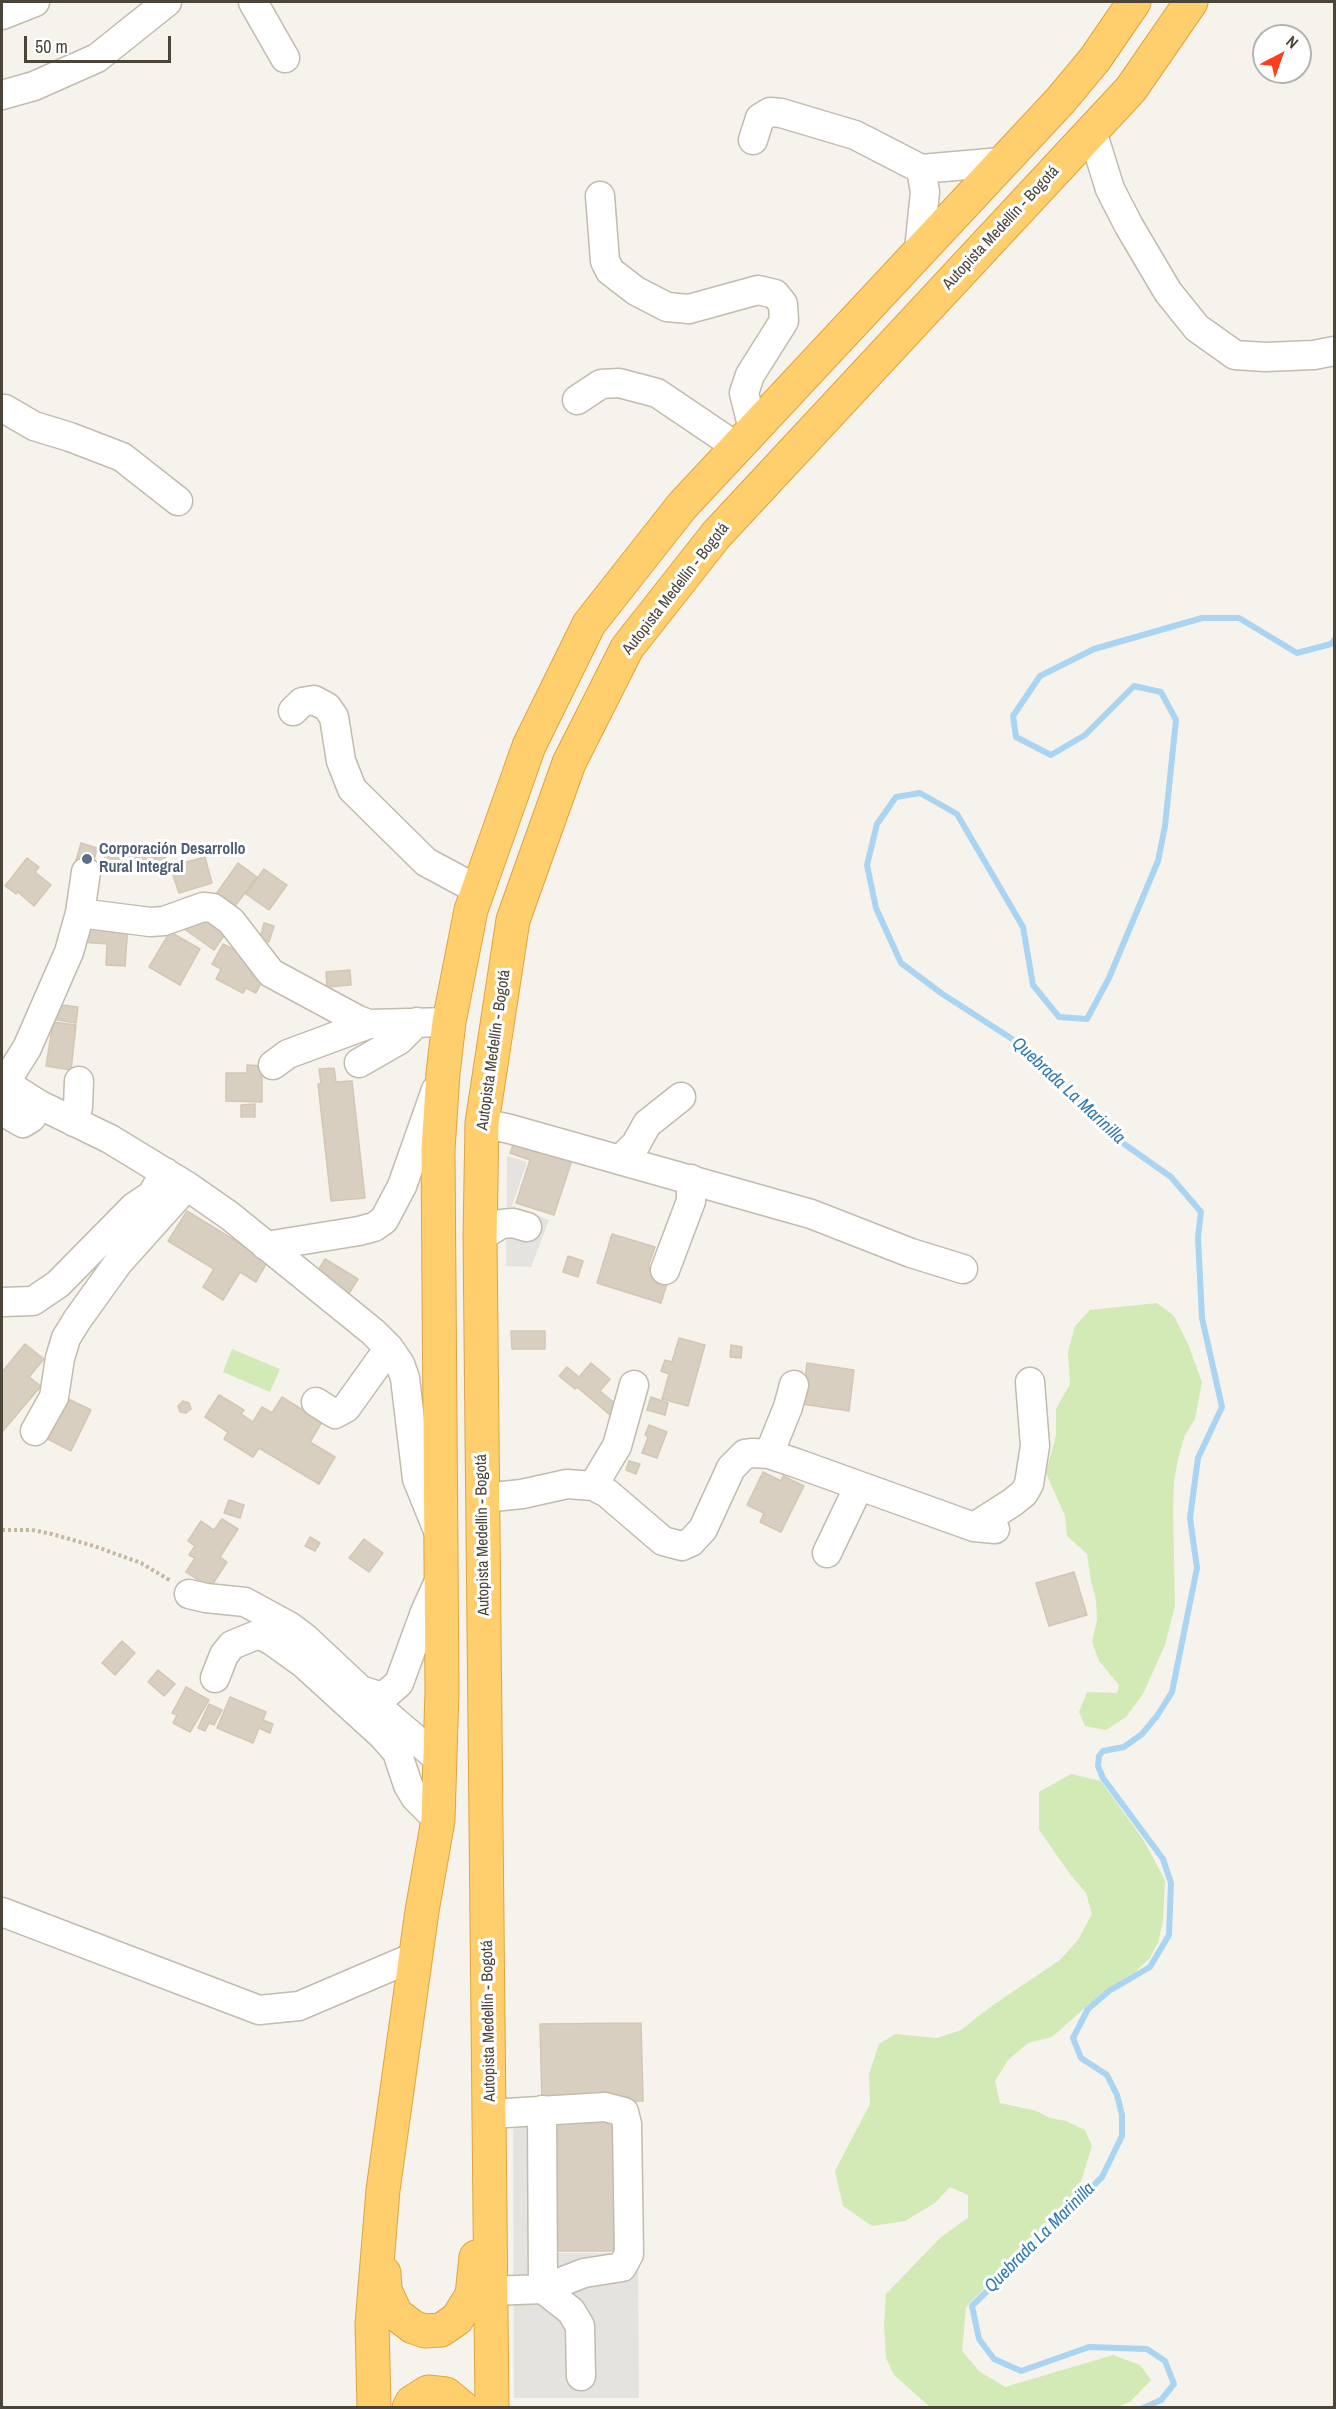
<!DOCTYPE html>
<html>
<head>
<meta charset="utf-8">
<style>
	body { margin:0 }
	#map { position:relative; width:1336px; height:2409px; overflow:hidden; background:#f6f3ec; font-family:"Archivo Narrow",sans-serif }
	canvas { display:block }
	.frame { position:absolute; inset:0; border:3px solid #4b4439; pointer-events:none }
	.north { position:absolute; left:1252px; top:24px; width:60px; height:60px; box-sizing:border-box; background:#fff; border:2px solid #b7b4b0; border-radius:50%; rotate:41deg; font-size:16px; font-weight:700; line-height:24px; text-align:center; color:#4b4439 }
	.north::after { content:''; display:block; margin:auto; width:21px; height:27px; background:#fc3f1d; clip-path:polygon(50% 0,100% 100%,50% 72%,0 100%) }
	.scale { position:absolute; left:24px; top:36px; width:147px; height:27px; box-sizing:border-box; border:3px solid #4b4439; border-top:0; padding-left:8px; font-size:18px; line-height:21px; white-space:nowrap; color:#4b4439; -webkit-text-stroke:4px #fff; paint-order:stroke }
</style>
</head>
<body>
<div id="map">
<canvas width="1336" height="2409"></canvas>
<div class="frame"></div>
<div class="north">N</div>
<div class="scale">50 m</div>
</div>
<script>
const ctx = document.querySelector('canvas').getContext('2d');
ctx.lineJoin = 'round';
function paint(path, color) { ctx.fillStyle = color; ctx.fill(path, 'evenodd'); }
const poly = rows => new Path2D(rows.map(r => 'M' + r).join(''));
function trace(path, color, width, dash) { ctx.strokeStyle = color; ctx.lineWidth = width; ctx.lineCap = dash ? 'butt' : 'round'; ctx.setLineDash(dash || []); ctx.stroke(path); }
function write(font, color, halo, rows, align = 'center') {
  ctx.font = font + ' "Archivo Narrow",sans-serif'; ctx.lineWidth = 6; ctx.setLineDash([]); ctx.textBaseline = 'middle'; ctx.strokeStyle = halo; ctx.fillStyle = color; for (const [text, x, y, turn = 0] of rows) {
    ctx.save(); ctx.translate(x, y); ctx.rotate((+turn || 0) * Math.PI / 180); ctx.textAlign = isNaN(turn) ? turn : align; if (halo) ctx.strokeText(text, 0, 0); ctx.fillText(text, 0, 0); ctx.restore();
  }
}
paint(poly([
	[1157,1303,1174,1316,1188,1344,1202,1382,1195,1419,1185,1435,1178,1459,1174,1482,1173,1508,1175,1606,1165,1645,1143,1694,1126,1717,1106,1730,1085,1726,1079,1712,1087,1692,1117,1693,1119,1685,1099,1661,1092,1642,1097,1620,1096,1600,1091,1581,1087,1554,1067,1536,1065,1516,1046,1473,1056,1435,1056,1409,1070,1384,1068,1352,1075,1326,1090,1310],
	[232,1349,280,1369,270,1392,223,1372],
	[1071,1774,1101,1781,1144,1841,1165,1880,1163,1921,1158,1943,1149,1959,1135,1972,1103,1992,1052,2037,1028,2043,1008,2060,995,2081,1000,2103,1037,2111,1050,2118,1066,2121,1085,2130,1092,2146,1077,2194,966,2307,962,2351,979,2371,1005,2387,1113,2355,1140,2365,1151,2380,1130,2402,1118,2407,930,2407,894,2375,886,2358,884,2325,886,2294,941,2237,968,2218,968,2195,950,2187,935,2203,905,2221,872,2226,843,2206,835,2171,870,2104,869,2074,879,2044,895,2034,937,2038,961,2030,993,2005,1060,1960,1078,1940,1092,1914,1086,1893,1070,1874,1039,1830,1039,1792]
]), '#d2eab5');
paint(poly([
	[507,1156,527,1162,512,1206,549,1220,531,1267,506,1266],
	[513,2104,545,2104,546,2253,638,2253,639,2398,514,2398]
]), '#e5e3e0');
trace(poly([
	[1143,2408,1161,2400,1174,2384,1165,2361,1147,2349,1089,2347,1021,2371,994,2359,979,2339,972,2306,1102,2177,1122,2136,1122,2115,1117,2095,1107,2075,1081,2058,1073,2038,1088,2009,1109,1991,1150,1967,1169,1935,1171,1883,1163,1859,1103,1778,1098,1766,1099,1756,1103,1751,1124,1747,1142,1734,1157,1716,1172,1692,1197,1568,1190,1518,1198,1458,1222,1407,1202,1318,1198,1237,1201,1212,1171,1177,1110,1134,1058,1077,1023,1046,941,993,901,963,876,908,867,865,877,824,896,797,920,793,957,814,1023,927,1033,985,1059,1017,1087,1019,1109,978,1158,861,1165,826,1176,720,1161,692,1134,686,1085,735,1051,755,1016,737,1013,716,1040,676,1094,649,1202,618,1239,618,1297,653,1331,644,1334,640]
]), '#a9d4f2', 6);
const building = poly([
	[81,843,97,848,92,868,75,864,81,843],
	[165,850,166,872,105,873,105,851,165,850],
	[205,857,212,883,179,893,173,875,179,864,205,857],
	[27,858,39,867,35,872,51,885,34,906,18,892,16,894,5,886,27,858],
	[238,863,257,877,232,910,214,897,238,863],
	[264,869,287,885,269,910,246,894,264,869],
	[207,911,230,927,214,950,180,926,207,911],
	[83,921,128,924,125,966,106,965,107,944,82,942,83,921],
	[264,923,274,926,269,942,260,939,264,923],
	[170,932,200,949,180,985,149,967,170,932],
	[223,944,248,957,256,965,251,975,262,981,256,993,246,988,243,993,216,979,221,969,212,964,223,944],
	[350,970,351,985,327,987,326,972,350,970],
	[54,1004,78,1007,76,1023,52,1019,54,1004],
	[53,1022,76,1025,71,1070,46,1066,53,1022],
	[247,1065,262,1066,262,1102,226,1101,226,1073,247,1073,247,1065],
	[334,1068,336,1082,352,1081,365,1198,331,1201,318,1084,321,1084,319,1069,334,1068],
	[255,1104,255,1117,241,1117,241,1105,255,1104],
	[515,1140,572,1160,554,1215,516,1203,530,1160,510,1153,515,1140],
	[187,1211,247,1248,269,1259,256,1282,240,1272,223,1300,203,1287,214,1269,168,1241,187,1211],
	[612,1234,655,1247,648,1267,670,1274,661,1303,597,1283,612,1234],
	[568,1256,583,1261,578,1277,563,1272,568,1256],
	[325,1259,358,1279,348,1295,315,1276,325,1259],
	[511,1331,545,1331,545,1349,512,1349,511,1331],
	[679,1338,705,1345,688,1406,662,1399,669,1374,661,1371,665,1360,672,1362,679,1338],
	[25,1344,44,1359,29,1377,41,1386,2,1432,2,1372,25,1344],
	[731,1345,742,1347,741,1358,730,1357,731,1345],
	[591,1363,610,1379,600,1391,618,1406,610,1415,577,1387,575,1389,559,1376,567,1367,579,1377,591,1363],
	[807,1363,854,1370,849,1411,802,1404,807,1363],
	[219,1395,244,1410,241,1414,253,1422,262,1407,272,1413,282,1397,322,1422,310,1442,335,1457,319,1484,259,1448,253,1457,224,1439,228,1432,205,1417,219,1395],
	[62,1396,91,1410,71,1451,42,1436,62,1396],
	[651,1397,668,1403,665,1415,647,1410,651,1397],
	[183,1401,189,1403,191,1409,186,1413,180,1412,178,1406,183,1401],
	[649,1425,667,1432,657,1458,642,1453,648,1437,645,1435,649,1425],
	[629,1461,640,1464,636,1474,626,1470,629,1461],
	[763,1472,781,1481,783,1476,804,1486,781,1532,760,1522,764,1513,747,1505,763,1472],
	[229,1500,244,1505,240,1518,224,1513,229,1500],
	[222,1519,238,1529,220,1557,227,1562,210,1588,186,1572,195,1558,189,1555,195,1546,188,1541,201,1521,214,1530,222,1519],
	[310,1537,320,1543,315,1551,305,1546,310,1537],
	[364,1539,383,1553,369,1572,349,1558,364,1539],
	[1074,1572,1087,1615,1049,1626,1036,1583,1074,1572],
	[122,1641,135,1653,115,1675,102,1663,122,1641],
	[158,1670,175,1684,164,1696,148,1682,158,1670],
	[186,1687,209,1700,190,1732,173,1723,177,1715,172,1713,186,1687],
	[230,1697,266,1712,263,1720,273,1724,270,1733,259,1728,253,1743,217,1728,230,1697],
	[209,1704,222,1710,214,1725,209,1723,205,1731,198,1728,209,1704],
	[641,2023,643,2101,542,2103,540,2024,641,2023],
	[617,2116,618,2251,551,2251,550,2117,617,2116]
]);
paint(building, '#d8cfc1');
trace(building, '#d3c7b4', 1.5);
const minor = poly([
	[253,2,285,58],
	[2,15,35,2],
	[2,95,34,86,97,58,167,2],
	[1092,131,1110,189,1129,226,1168,292,1197,328,1235,355,1265,357,1314,355,1334,351],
	[753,140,760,118,770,112,781,113,855,135,921,169,1001,162],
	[600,196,605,261,610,271,636,291,667,307,689,309,758,290,775,294,783,304,784,321,750,375,744,393,751,421,756,427],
	[919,250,925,192,921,169],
	[577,400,601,384,619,383,657,393,737,447],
	[2,409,5,409,34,426,70,437,122,457,178,501],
	[293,711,302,702,314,700,327,707,334,717,341,761,352,789,426,862,478,890],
	[80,913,150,922,164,921,203,907,213,908,231,921,271,973,358,1020,369,1024,449,1022],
	[359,1063,399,1040,417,1022],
	[273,1065,288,1054,369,1024],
	[2,1081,40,1105,110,1139,187,1186,230,1216,373,1332,389,1348,400,1364,405,1378,417,1479,439,1533],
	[5,1083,27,1048,69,952,80,913,86,872],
	[2,1111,23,1123,31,1118,40,1105],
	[74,1122,78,1107,79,1081],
	[482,1123,510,1129,811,1214,911,1253,963,1269],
	[620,1160,636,1144,647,1124,681,1097],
	[480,1237,501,1224,513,1223,527,1227],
	[266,1246,359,1231,374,1227,384,1220,402,1186,436,1090],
	[665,1270,691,1201,691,1179],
	[2,1302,33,1301,58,1284,134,1207,152,1195,165,1172],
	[316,1402,335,1414,346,1408,389,1348],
	[35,1431,54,1397,60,1358,66,1338,77,1320,118,1263,187,1186],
	[769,1454,788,1407,794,1385],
	[593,1486,617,1446,634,1385],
	[483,1498,522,1494,567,1484,593,1486,607,1493,663,1541,682,1546,691,1542,703,1529,731,1468,745,1454,753,1453,769,1454,796,1463,974,1527,995,1529],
	[974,1527,1013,1502,1024,1493,1029,1484,1035,1446,1030,1382],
	[827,1553,859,1486],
	[189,1594,206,1598,245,1602,289,1626,305,1638,385,1713,441,1761],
	[215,1678,224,1655,232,1645,259,1634,272,1641,304,1664,383,1736,397,1752,408,1785,415,1797,438,1820],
	[363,1691,383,1697,399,1683,425,1612,440,1579],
	[2,1912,259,2010,299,2006,416,1956],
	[542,2110,543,2289,571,2311,580,2326,581,2376],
	[490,2114,605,2107,624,2112,627,2124,629,2254,622,2267,584,2273,543,2289,492,2291]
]);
const highway = poly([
	[384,2273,385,2290,396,2314,413,2327,425,2331,441,2330,457,2319,472,2295,476,2257],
	[374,2408,372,2324,383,2190,422,1911,438,1820,442,1691,438,1150,443,1073,449,1022,471,910,529,746,589,624,682,506,1060,101,1095,59,1134,2],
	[409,2408,412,2402,428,2392,446,2394,463,2408],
	[492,2408,480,1237,482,1123,513,920,569,763,627,648,716,535,1131,89,1191,2]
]);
trace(minor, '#c2bbae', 31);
trace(highway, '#e0a43c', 35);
trace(poly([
	[2,1530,32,1530,52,1534,94,1546,141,1563,171,1581]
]), '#c4b79f', 4, [3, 3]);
trace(minor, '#fff', 28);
trace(highway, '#ffcf6e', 33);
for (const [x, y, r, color] of [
	[87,859,6,"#5c6f8a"]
]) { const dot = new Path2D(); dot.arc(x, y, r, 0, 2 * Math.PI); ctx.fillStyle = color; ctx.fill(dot); trace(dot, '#fff', 2); }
write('16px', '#4b4439', '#fff', [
	["Autopista Medellín - Bogotá",1001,228,-47],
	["Autopista Medellín - Bogotá",676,589,-52],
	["Autopista Medellín - Bogotá",494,1050,-82],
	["Autopista Medellín - Bogotá",483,1535,-91],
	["Autopista Medellín - Bogotá",489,2021,-91]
]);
write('bold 16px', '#4e5e75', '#fff', [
	["Corporación Desarrollo",99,850],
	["Rural Integral",99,868]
], 'left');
write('italic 18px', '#2e7ab2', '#fff', [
	["Quebrada La Marinilla",1068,1091,43],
	["Quebrada La Marinilla",1040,2238,-45]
]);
</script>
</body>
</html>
